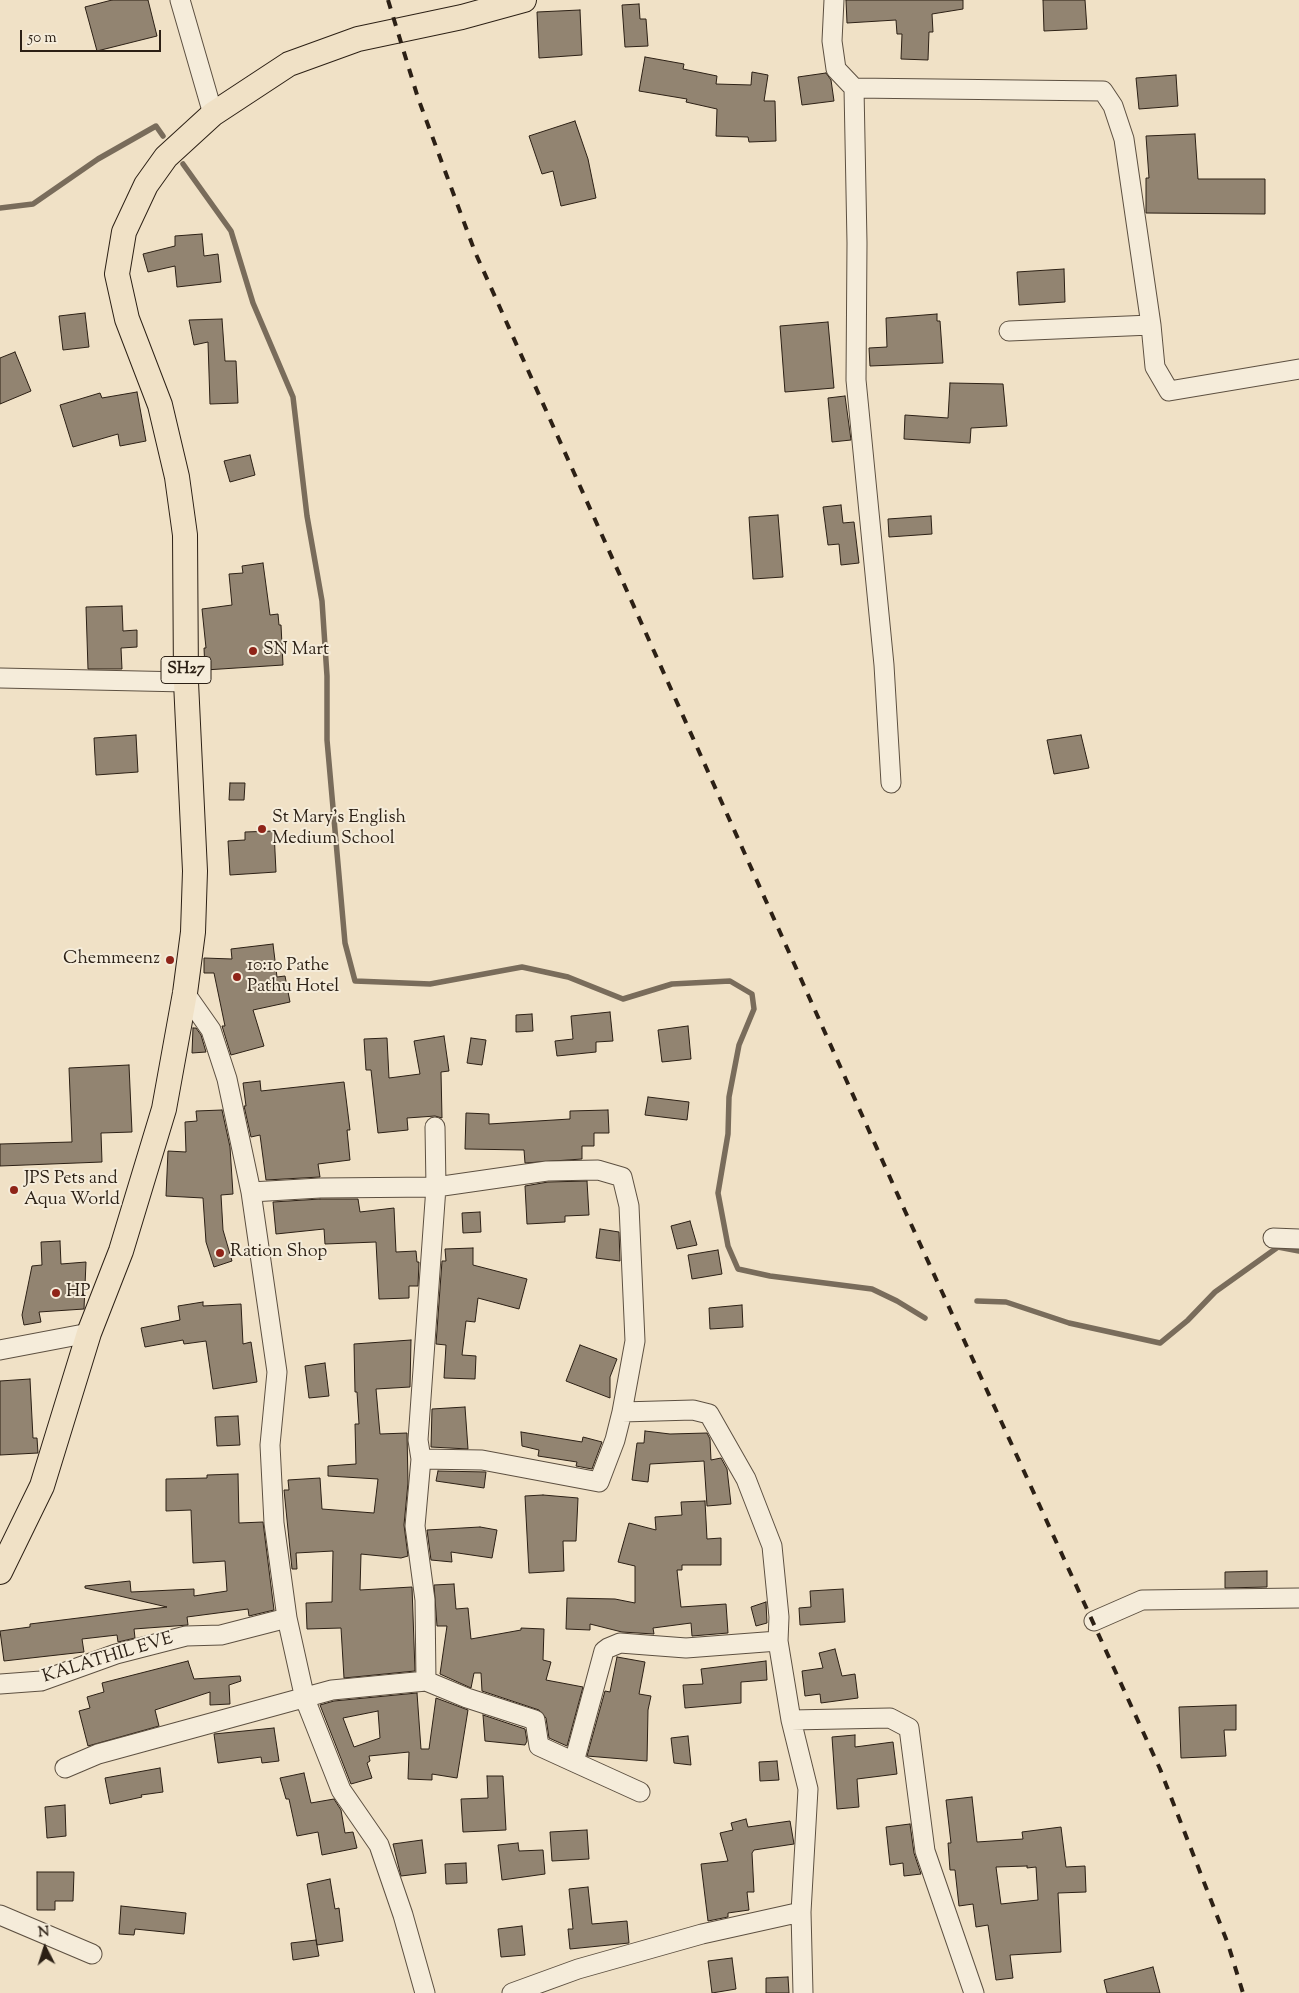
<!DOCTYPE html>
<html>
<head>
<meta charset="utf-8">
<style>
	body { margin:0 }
	#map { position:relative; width:1299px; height:1993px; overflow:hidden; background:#f0e1c6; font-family:"Sorts Mill Goudy",serif }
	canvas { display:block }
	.north { position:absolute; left:20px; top:1923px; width:50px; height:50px; -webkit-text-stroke:4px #f5ecda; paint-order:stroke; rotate:355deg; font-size:14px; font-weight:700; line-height:20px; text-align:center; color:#2c2015 }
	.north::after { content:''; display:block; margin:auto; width:18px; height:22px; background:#2c2015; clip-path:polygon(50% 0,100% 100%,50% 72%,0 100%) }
	.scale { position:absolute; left:20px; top:30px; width:141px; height:22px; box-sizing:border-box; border:2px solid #2c2015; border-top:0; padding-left:6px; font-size:15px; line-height:18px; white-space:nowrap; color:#2c2015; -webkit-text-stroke:4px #f5ecda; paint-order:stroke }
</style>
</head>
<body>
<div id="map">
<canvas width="1299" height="1993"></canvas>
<div class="north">N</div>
<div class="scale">50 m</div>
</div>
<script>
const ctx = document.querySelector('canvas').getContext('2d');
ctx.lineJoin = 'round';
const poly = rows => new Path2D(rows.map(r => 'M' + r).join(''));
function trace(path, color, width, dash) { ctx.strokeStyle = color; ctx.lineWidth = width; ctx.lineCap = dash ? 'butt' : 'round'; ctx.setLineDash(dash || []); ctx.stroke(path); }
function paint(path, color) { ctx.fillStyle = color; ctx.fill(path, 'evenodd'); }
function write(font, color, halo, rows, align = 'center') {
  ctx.font = font + ' "Sorts Mill Goudy",serif'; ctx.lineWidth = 4; ctx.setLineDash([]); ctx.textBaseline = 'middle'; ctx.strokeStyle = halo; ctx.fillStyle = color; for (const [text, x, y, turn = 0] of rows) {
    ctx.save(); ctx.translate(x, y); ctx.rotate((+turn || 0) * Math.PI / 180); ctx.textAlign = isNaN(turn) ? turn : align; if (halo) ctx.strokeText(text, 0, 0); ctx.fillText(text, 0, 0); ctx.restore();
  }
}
trace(poly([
	[183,164,231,231,253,303,293,397,307,516,322,601,327,676,327,740,345,943,355,981,430,984,522,967,568,977,623,999,672,984,730,981,752,994,754,1009,739,1045,729,1097,728,1134,718,1193,728,1246,738,1269,770,1276,872,1289,897,1301,925,1318],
	[0,208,33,204,98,159,156,126,163,136],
	[977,1301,1006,1302,1069,1323,1160,1343,1188,1320,1215,1292,1278,1247,1299,1251]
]), '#796c5b', 5.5);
const building = poly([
	[112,0,148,0,157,36,97,51,85,7,112,0],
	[846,0,963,0,963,9,932,14,933,32,929,32,928,60,901,59,902,34,897,34,896,20,847,23,846,0],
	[1043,0,1085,0,1087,29,1044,31,1043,0],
	[639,4,640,19,646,19,648,46,625,47,622,5,639,4],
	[580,10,582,55,539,58,537,12,580,10],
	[645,57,684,64,683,69,717,76,716,84,751,85,752,72,768,75,764,101,775,101,776,141,749,142,748,137,716,136,717,109,686,102,687,99,639,91,645,57],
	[826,73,831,80,834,101,802,105,798,77,826,73],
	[1176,75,1178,106,1139,109,1136,78,1176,75],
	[575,121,588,159,596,198,561,206,553,171,542,174,529,136,575,121],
	[1195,134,1198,179,1265,179,1265,214,1146,213,1146,178,1149,178,1146,136,1195,134],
	[202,234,204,256,218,254,221,282,177,287,175,266,148,272,143,254,175,246,175,236,202,234],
	[1064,269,1065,302,1019,305,1017,272,1064,269],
	[85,313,89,347,63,350,59,316,85,313],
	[937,314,937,321,940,321,943,363,870,366,869,348,887,347,886,318,937,314],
	[222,319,225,361,236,361,238,403,210,404,208,342,194,345,189,320,222,319],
	[828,322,834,388,785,392,780,326,828,322],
	[15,352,31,391,0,404,0,358,15,352],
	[950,383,1003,384,1007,426,971,428,970,443,904,439,905,415,948,418,950,383],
	[137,392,146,441,120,446,118,434,73,447,60,405,100,393,102,398,137,392],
	[845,396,851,440,832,442,828,398,845,396],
	[250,455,255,475,230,482,224,461,250,455],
	[841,505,843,523,854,522,859,563,841,565,839,544,828,545,823,507,841,505],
	[778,515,783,577,753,579,749,517,778,515],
	[931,516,932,534,889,537,888,519,931,516],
	[263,563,270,615,278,614,279,625,281,625,283,665,205,670,204,648,206,648,202,609,232,605,229,574,243,573,242,566,263,563],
	[122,606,123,631,137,630,137,647,121,648,122,669,88,669,86,607,122,606],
	[136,735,138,772,96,775,94,738,136,735],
	[1081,735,1089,768,1054,774,1047,740,1081,735],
	[230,783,245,783,244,800,229,800,230,783],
	[274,831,276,872,230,875,228,841,245,840,245,832,274,831],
	[273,944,277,977,285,976,290,1002,253,1010,264,1046,231,1055,222,1026,225,1026,214,973,204,973,204,958,232,959,231,949,273,944],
	[610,1012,613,1041,596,1042,596,1052,557,1056,555,1041,573,1039,571,1016,610,1012],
	[532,1014,533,1031,516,1032,516,1015,532,1014],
	[688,1026,691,1059,662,1062,658,1030,688,1026],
	[193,1028,196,1028,201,1035,206,1052,192,1053,193,1028],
	[444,1036,449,1071,441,1072,442,1118,435,1116,407,1118,408,1130,378,1133,371,1070,366,1070,364,1039,387,1038,389,1078,420,1074,414,1041,444,1036],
	[471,1038,486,1040,482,1065,467,1063,471,1038],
	[129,1065,132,1132,101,1133,102,1162,0,1166,0,1144,72,1142,69,1068,129,1065],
	[260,1081,261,1091,344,1082,350,1130,347,1130,350,1160,318,1164,320,1177,266,1180,260,1135,251,1137,244,1106,246,1106,243,1083,260,1081],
	[648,1097,689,1102,687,1120,645,1115,648,1097],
	[222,1110,230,1147,233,1194,221,1195,223,1230,232,1261,214,1267,206,1242,203,1198,166,1196,168,1151,186,1152,185,1122,197,1121,196,1111,222,1110],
	[608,1110,609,1133,594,1133,594,1146,582,1146,582,1159,525,1163,524,1150,465,1149,466,1113,489,1114,489,1124,570,1119,570,1111,608,1110],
	[587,1181,589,1215,565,1216,565,1222,527,1224,525,1186,548,1182,587,1181],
	[320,1199,358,1199,360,1212,394,1208,396,1252,416,1251,417,1262,419,1262,418,1286,409,1286,409,1298,379,1299,376,1242,325,1244,324,1229,276,1234,273,1202,320,1199],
	[480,1212,481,1232,463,1233,462,1213,480,1212],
	[690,1221,697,1245,677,1249,671,1226,690,1221],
	[600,1229,619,1232,620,1261,596,1258,600,1229],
	[60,1241,61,1264,86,1262,84,1309,39,1312,41,1322,24,1325,22,1315,32,1266,42,1265,41,1242,60,1241],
	[473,1248,473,1265,527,1279,519,1309,478,1298,475,1322,466,1321,462,1355,476,1356,475,1379,444,1378,446,1345,436,1344,442,1261,446,1261,445,1249,473,1248],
	[718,1250,722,1274,692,1279,688,1255,718,1250],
	[203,1302,203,1306,241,1304,243,1344,251,1342,257,1382,213,1389,206,1341,184,1344,183,1340,145,1347,141,1328,180,1320,178,1306,203,1302],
	[742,1305,743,1327,710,1329,709,1308,742,1305],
	[411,1340,410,1387,376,1389,380,1434,407,1433,408,1483,404,1525,408,1556,401,1558,361,1554,360,1590,412,1587,415,1671,344,1678,341,1628,307,1629,306,1603,332,1602,333,1551,296,1553,297,1569,292,1569,284,1490,289,1490,288,1480,320,1478,322,1509,374,1513,378,1479,328,1476,328,1466,356,1464,355,1424,359,1424,357,1392,355,1392,354,1344,411,1340],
	[580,1345,617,1359,610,1377,610,1398,566,1381,580,1345],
	[325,1363,329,1396,309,1398,305,1366,325,1363],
	[30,1379,33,1438,37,1438,38,1453,0,1455,0,1381,30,1379],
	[465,1407,468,1449,431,1447,432,1409,465,1407],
	[238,1416,240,1445,217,1446,215,1417,238,1416],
	[645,1431,670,1434,707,1433,710,1439,711,1460,721,1458,727,1469,731,1504,707,1506,704,1461,650,1464,648,1482,632,1480,637,1443,644,1443,645,1431],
	[521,1432,582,1442,583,1437,602,1442,592,1469,576,1466,577,1462,538,1456,539,1450,522,1446,521,1432],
	[438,1471,486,1472,484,1488,436,1481,438,1471],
	[238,1474,239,1523,263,1522,274,1610,249,1616,248,1609,187,1617,188,1625,134,1629,135,1638,118,1642,117,1635,82,1639,84,1652,4,1661,0,1631,30,1627,30,1624,167,1607,85,1588,85,1586,130,1581,131,1592,194,1589,194,1596,227,1591,225,1561,193,1563,191,1510,166,1511,166,1479,207,1478,207,1475,238,1474],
	[543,1495,578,1498,576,1541,563,1541,564,1571,529,1573,525,1496,543,1495],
	[705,1501,707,1539,721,1538,721,1565,682,1565,682,1570,677,1570,681,1607,726,1604,728,1633,692,1636,691,1623,653,1628,654,1634,622,1632,590,1624,590,1630,566,1629,567,1598,615,1599,635,1603,635,1566,618,1562,629,1523,656,1530,655,1517,682,1515,681,1502,705,1501],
	[480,1527,497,1530,492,1558,451,1552,452,1562,431,1560,427,1530,480,1527],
	[1267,1571,1267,1587,1225,1588,1225,1572,1267,1571],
	[454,1584,456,1609,468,1608,471,1639,521,1630,521,1628,544,1629,543,1660,551,1662,546,1680,583,1687,567,1746,549,1738,546,1718,539,1710,482,1691,481,1673,474,1673,471,1688,440,1674,447,1626,437,1626,434,1585,454,1584],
	[843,1589,845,1622,800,1625,799,1608,811,1607,810,1591,843,1589],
	[766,1602,767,1623,756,1626,751,1607,766,1602],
	[835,1649,842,1676,855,1674,858,1698,821,1703,820,1694,805,1696,802,1671,823,1668,819,1653,835,1649],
	[617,1657,645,1662,639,1694,651,1696,648,1710,647,1761,587,1756,605,1691,610,1692,617,1657],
	[188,1661,194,1679,240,1676,241,1681,229,1685,230,1704,210,1705,210,1692,155,1710,159,1726,88,1746,79,1711,90,1708,87,1697,104,1692,102,1683,188,1661],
	[766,1661,767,1680,741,1682,741,1703,685,1708,683,1685,703,1684,701,1669,766,1661],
	[417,1693,421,1749,429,1749,436,1698,468,1710,457,1778,432,1774,432,1780,408,1779,409,1752,369,1756,370,1761,367,1763,372,1778,351,1784,320,1705,334,1701,417,1693],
	[378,1711,380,1738,354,1747,343,1718,378,1711],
	[1236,1705,1236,1730,1224,1730,1226,1756,1181,1758,1179,1707,1236,1705],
	[483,1715,525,1729,527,1741,525,1745,485,1741,483,1715],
	[274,1728,279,1761,262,1763,261,1757,218,1763,214,1734,274,1728],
	[855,1735,855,1747,893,1742,897,1774,857,1779,859,1807,837,1809,832,1737,855,1735],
	[688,1736,691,1765,674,1763,671,1738,688,1736],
	[777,1761,779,1780,760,1781,759,1762,777,1761],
	[160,1768,163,1792,141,1795,142,1797,110,1804,105,1778,160,1768],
	[304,1773,311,1803,334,1799,341,1810,345,1833,353,1832,357,1848,322,1855,318,1832,297,1836,289,1799,286,1799,280,1778,304,1773],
	[487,1776,503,1776,506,1830,463,1832,461,1799,488,1798,487,1776],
	[972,1797,977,1842,1023,1839,1022,1832,1061,1827,1066,1867,1085,1866,1086,1892,1058,1893,1061,1952,1010,1955,1013,1978,996,1980,988,1925,976,1927,973,1904,959,1906,955,1870,950,1870,948,1843,951,1843,946,1800,972,1797],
	[1027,1866,1027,1868,1036,1867,1038,1900,1001,1904,996,1867,1027,1866],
	[65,1805,66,1836,47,1838,45,1807,65,1805],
	[746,1819,748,1827,790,1821,794,1844,754,1850,752,1853,754,1892,747,1892,749,1910,728,1913,728,1917,708,1921,701,1864,728,1861,720,1833,733,1830,731,1823,746,1819],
	[910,1824,914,1853,921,1874,904,1876,903,1863,890,1865,886,1827,910,1824],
	[587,1830,589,1859,552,1861,550,1832,587,1830],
	[422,1840,426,1873,401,1876,393,1844,422,1840],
	[518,1843,519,1851,543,1850,545,1874,502,1880,498,1845,518,1843],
	[466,1863,467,1883,446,1884,445,1864,466,1863],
	[37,1872,74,1872,73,1901,55,1901,55,1910,37,1910,37,1872],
	[330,1879,335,1909,339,1908,343,1941,317,1945,307,1884,330,1879],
	[588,1887,592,1924,627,1921,629,1943,570,1949,568,1929,573,1929,569,1889,588,1887],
	[121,1906,186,1913,184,1934,135,1929,134,1935,119,1934,121,1906],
	[522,1926,525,1955,501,1957,498,1929,522,1926],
	[316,1940,319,1956,293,1960,291,1943,316,1940],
	[732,1958,736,1989,712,1993,708,1961,732,1958],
	[1153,1967,1160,1993,1107,1993,1104,1980,1153,1967],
	[788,1977,789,1993,766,1993,766,1978,788,1977]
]);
paint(building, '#928471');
trace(building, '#2c2015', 1);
const minor = poly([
	[180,0,213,114],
	[834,0,832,41,836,69,854,88,1103,91,1113,106,1124,139,1151,325,1155,367,1169,391,1299,369],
	[854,88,857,243,856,380,884,665,891,783],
	[1009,331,1151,325],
	[0,678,186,682],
	[185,993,211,1030,227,1079,251,1192,277,1372,270,1445,274,1523,287,1618,305,1699,341,1790,379,1845,403,1915,425,1993],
	[251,1192,320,1188,436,1187,547,1171,598,1170,622,1177,629,1206,635,1341,622,1412,693,1410,709,1414,746,1479,772,1546,779,1617,778,1641,791,1720,808,1789,801,1912,702,1934,578,1969,512,1993],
	[1273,1238,1299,1239],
	[0,1350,89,1333],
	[421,1459,418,1440,436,1187,435,1127],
	[1094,1621,1142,1600,1299,1598],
	[426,1681,425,1600,415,1526,421,1459,482,1460,599,1482,615,1440,622,1412],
	[0,1684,41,1681,116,1654,186,1636,221,1635,287,1618],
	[791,1720,890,1718,909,1728,925,1851,974,1993],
	[574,1762,640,1792],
	[65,1768,98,1754,332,1690,426,1681,467,1698,535,1720,539,1746,574,1762,604,1651,608,1648,620,1643,686,1648,778,1641],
	[801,1912,803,1993],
	[0,1915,92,1954]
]);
const major = poly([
	[0,1572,42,1486,89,1333,121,1251,164,1109,185,993,193,932,195,871,186,682,185,535,177,477,160,405,127,319,117,274,124,232,146,185,166,157,213,114,289,64,358,39,462,17,524,0]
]);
trace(minor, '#5d5041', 21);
trace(major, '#2c2015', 26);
trace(minor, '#f5ecda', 19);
trace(major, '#f0e1c6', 24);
trace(poly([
	[388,0,418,98,475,252,905,1211,1160,1769,1228,1944,1243,1993]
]), '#2c2015', 4, [9, 9]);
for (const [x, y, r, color] of [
	[253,651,5,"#8f2418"],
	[262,829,5,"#8f2418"],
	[170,960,5,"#8f2418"],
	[237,977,5,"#8f2418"],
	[14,1190,5,"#8f2418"],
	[220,1253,5,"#8f2418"],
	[56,1293,5,"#8f2418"]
]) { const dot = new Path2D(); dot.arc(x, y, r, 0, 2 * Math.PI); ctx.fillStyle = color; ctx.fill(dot); trace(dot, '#f5ecda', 2); }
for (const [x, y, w] of [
	[186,670,50]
]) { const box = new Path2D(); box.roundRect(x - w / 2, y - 13.5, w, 27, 4); ctx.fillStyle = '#f5ecda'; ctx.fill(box); trace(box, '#2c2015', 1); }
write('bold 16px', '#2c2015', null, [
	["SH27",186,670]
]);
write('18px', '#2c2015', '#f5ecda', [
	["SN Mart",263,651],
	["St Mary's English",272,819],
	["Medium School",272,840],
	["Chemmeenz",160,960,"right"],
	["10:10 Pathe",247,967],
	["Pathu Hotel",247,988],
	["JPS Pets and",24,1180],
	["Aqua World",24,1201],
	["Ration Shop",230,1253],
	["HP",66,1293]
], 'left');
write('18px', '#2c2015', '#f5ecda', [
	["KALATHIL EVE",108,1659,-17]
]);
</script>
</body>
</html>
